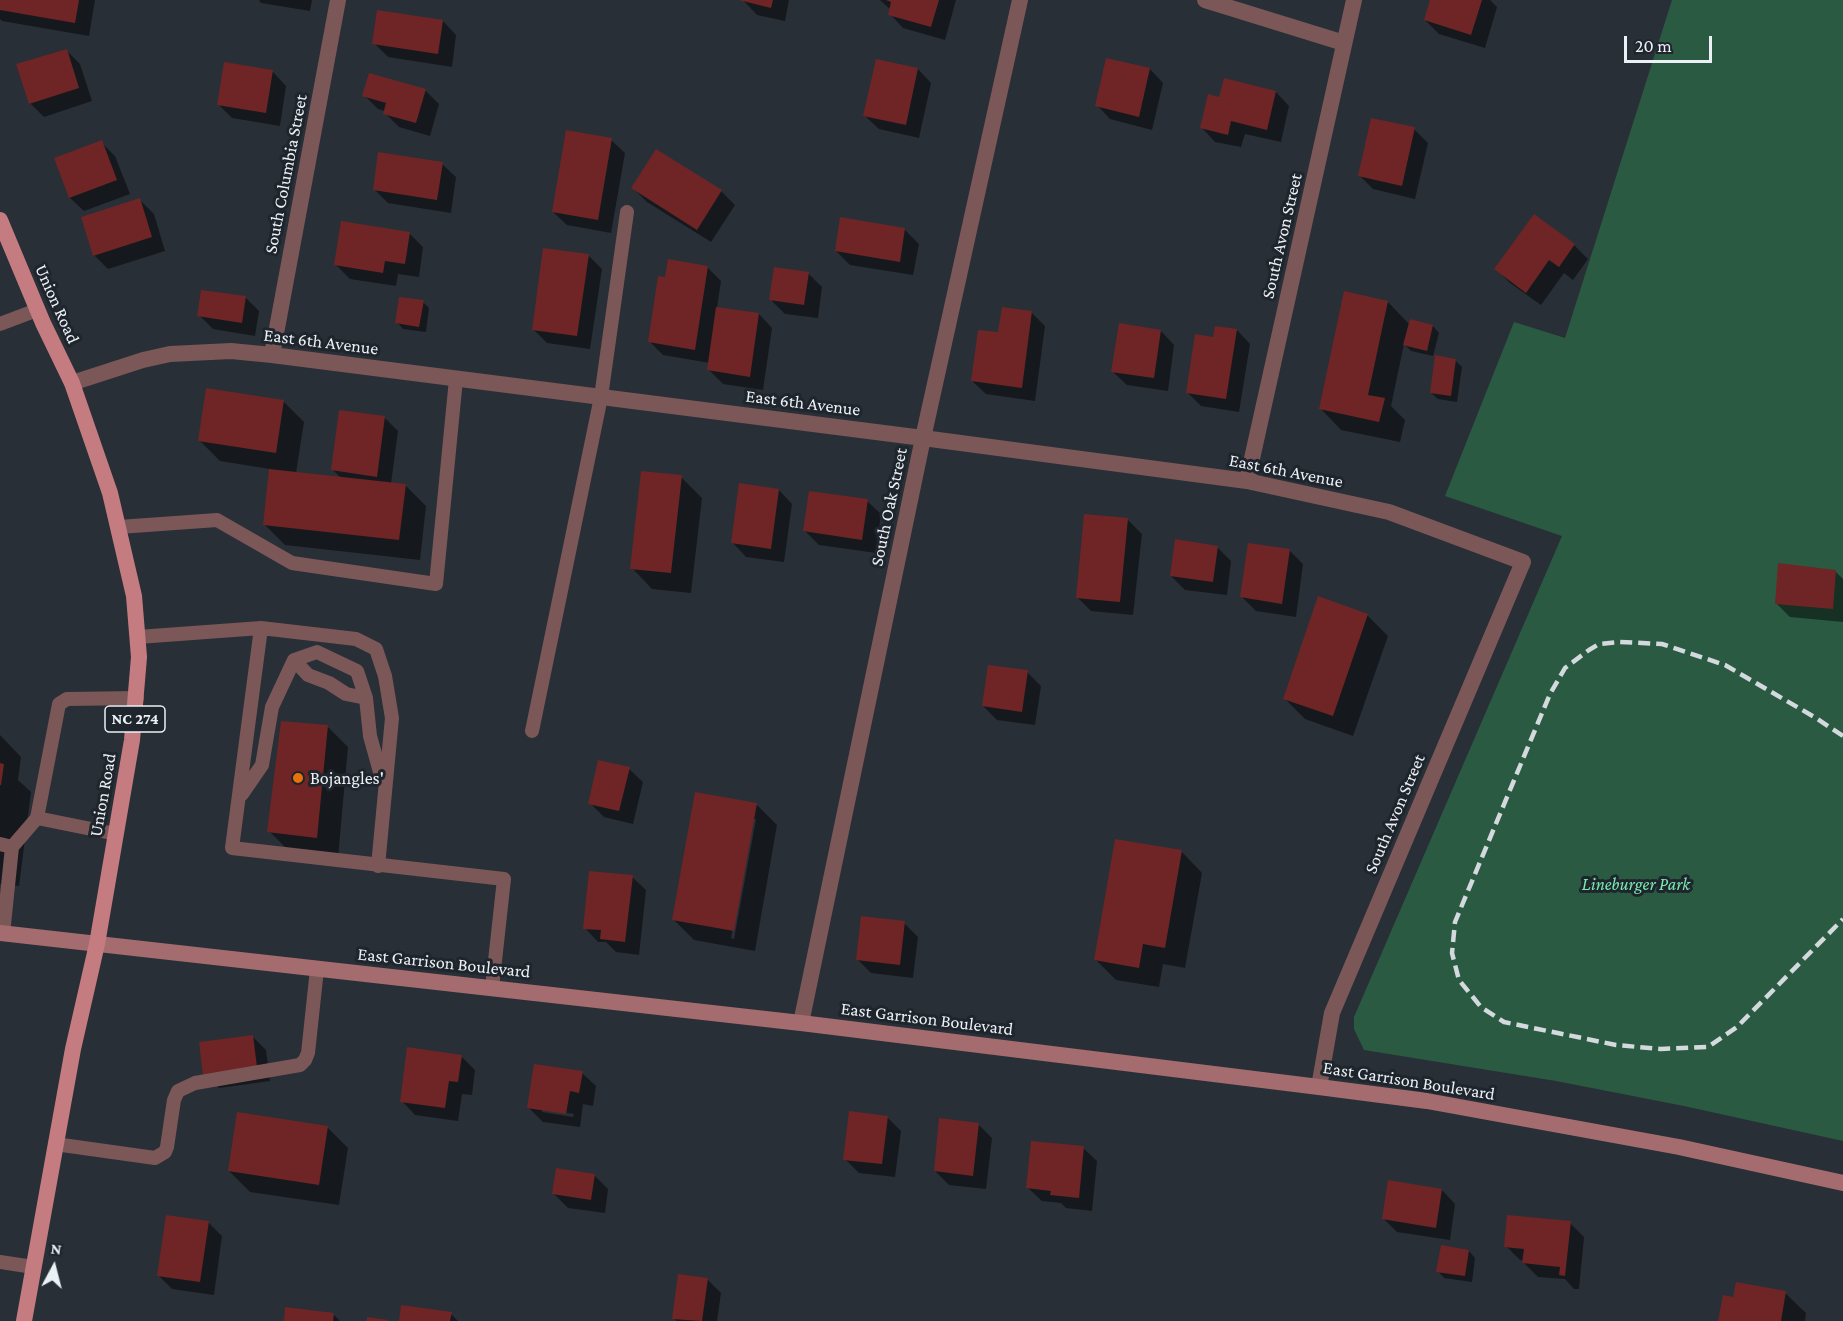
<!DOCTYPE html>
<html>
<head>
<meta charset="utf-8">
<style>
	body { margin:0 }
	#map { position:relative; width:1843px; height:1321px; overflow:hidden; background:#282f37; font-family:"Crimson Pro",serif }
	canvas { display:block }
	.north { position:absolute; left:24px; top:1237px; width:60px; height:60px; -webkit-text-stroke:4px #1f252d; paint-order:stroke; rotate:7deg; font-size:16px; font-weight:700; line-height:24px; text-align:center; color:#ecf1f5 }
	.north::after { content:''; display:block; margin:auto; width:21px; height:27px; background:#ecf1f5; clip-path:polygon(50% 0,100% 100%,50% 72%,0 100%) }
	.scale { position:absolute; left:1624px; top:36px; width:88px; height:27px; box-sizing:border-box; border:3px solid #ecf1f5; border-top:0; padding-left:8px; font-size:18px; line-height:21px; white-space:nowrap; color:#ecf1f5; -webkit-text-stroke:4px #1f252d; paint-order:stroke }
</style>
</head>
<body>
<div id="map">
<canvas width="1843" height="1321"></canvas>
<div class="north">N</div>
<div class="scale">20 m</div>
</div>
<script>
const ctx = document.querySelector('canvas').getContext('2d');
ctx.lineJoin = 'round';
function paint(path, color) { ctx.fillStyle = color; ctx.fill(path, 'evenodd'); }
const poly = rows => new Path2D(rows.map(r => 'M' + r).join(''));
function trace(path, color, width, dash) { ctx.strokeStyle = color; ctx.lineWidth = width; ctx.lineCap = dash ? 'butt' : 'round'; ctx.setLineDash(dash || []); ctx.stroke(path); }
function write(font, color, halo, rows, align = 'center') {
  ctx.font = font + ' "Crimson Pro",serif'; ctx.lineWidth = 6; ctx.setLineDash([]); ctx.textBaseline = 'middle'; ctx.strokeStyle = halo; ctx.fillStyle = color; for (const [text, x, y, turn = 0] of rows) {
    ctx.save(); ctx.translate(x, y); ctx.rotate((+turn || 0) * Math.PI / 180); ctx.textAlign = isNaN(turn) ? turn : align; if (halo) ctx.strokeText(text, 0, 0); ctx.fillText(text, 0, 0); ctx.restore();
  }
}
paint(poly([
	[1672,0,1843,0,1843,1141,1684,1106,1556,1081,1364,1050,1354,1029,1354,1017,1562,536,1445,496,1514,322,1565,338]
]), '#2a5b42');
paint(poly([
	[0,0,95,0,89,36,2,21,0,19],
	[259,0,312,0,310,11,261,3],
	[743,0,789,0,785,21,757,15],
	[880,0,956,0,945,40,903,28,890,14,891,10],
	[1431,0,1490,0,1497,7,1485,48,1439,34,1425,20],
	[443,21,456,35,452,67,388,57,374,43],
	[66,50,80,64,92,101,44,117,30,103],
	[918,69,931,83,919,138,879,129,865,116],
	[1150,69,1163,83,1152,130,1110,119,1097,105],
	[273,72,286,86,280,126,232,118,218,104],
	[425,90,439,104,430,136,399,127,385,113,385,111,378,109,364,95],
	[1276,92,1289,106,1281,142,1245,134,1241,147,1215,142,1202,128,1220,99],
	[1414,129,1428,143,1415,199,1373,189,1359,175],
	[611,140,625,153,611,233,567,225,553,212],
	[101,142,115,156,130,194,84,211,70,198,56,159],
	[657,151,721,191,735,205,711,242,647,202,633,188],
	[442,164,456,177,451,213,388,203,374,189],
	[140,200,154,214,165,251,108,269,94,255],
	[1534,216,1574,245,1588,259,1573,280,1564,273,1541,305,1510,283,1496,269],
	[841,219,905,230,919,244,913,275,850,265,836,251],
	[409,233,423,247,419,277,398,274,396,286,350,279,336,265],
	[588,255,602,269,590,349,547,343,533,329],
	[707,267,721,281,717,308,759,314,772,328,763,390,723,384,709,370,710,363,663,355,649,341,666,279],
	[808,273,822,287,818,318,785,314,771,300],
	[245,297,259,311,255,336,213,329,199,315],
	[423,302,429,308,426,332,403,329,397,322],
	[1388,302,1410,325,1433,326,1439,333,1433,356,1411,351,1404,344,1391,406,1405,420,1400,442,1341,430,1321,409],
	[1031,312,1045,326,1035,401,986,394,972,381],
	[1237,330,1250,344,1239,412,1201,406,1188,393,1214,339],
	[1161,331,1174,345,1168,391,1127,385,1113,372],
	[1455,360,1462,367,1457,402,1438,399,1431,393],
	[283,401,304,422,296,473,341,478,333,470,385,418,398,431,391,484,405,485,426,506,420,560,285,545,264,524,270,469,220,461,200,441],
	[681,477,702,498,691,593,652,589,632,568],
	[779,490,792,504,784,562,746,557,733,543],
	[867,501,881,514,876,553,819,545,805,531],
	[1128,520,1142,534,1133,615,1091,611,1077,597],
	[1217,547,1231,561,1227,595,1185,590,1171,576],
	[1289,550,1303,564,1296,617,1256,611,1242,597],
	[1835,571,1843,579,1843,622,1790,617,1776,603],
	[1367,615,1388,636,1353,736,1305,719,1284,698],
	[1027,672,1041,686,1035,725,997,720,983,706],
	[327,726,348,747,338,858,290,852,269,831],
	[0,735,21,757,18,780,31,792,19,886,0,884],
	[629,769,643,782,633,824,604,817,590,803],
	[757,805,777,825,755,951,694,940,673,919],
	[753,819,756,819,734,939,731,938],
	[1182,852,1202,873,1185,968,1163,964,1159,987,1116,980,1095,959],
	[632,877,646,890,639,955,616,952,606,942,598,942,585,928],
	[904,923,918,937,913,978,871,973,857,959],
	[252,1036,266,1050,270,1081,219,1088,205,1074],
	[461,1056,475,1070,472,1095,462,1094,458,1121,415,1115,402,1101],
	[582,1073,596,1086,593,1106,583,1104,580,1127,543,1122,529,1108],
	[542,1109,574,1114,573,1117,542,1112],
	[887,1117,901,1131,895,1177,859,1173,845,1159],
	[978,1124,992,1138,986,1189,949,1185,935,1171],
	[327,1127,348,1148,339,1205,250,1192,229,1171],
	[1083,1148,1097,1161,1092,1211,1066,1208,1061,1203,1042,1201,1028,1188],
	[594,1175,608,1189,605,1213,568,1208,554,1194],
	[1442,1190,1455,1204,1450,1240,1397,1232,1383,1218],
	[208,1222,222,1236,214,1295,172,1289,158,1275],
	[1570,1223,1584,1237,1579,1289,1574,1289,1565,1279,1538,1277,1524,1263,1524,1261,1520,1260,1506,1246],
	[1469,1251,1475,1258,1472,1282,1444,1278,1438,1271],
	[707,1279,721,1293,717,1321,676,1321,674,1318],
	[1785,1293,1806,1313,1805,1321,1720,1321,1734,1299],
	[333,1314,340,1321,285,1321],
	[451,1314,458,1321,400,1321]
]), '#0007');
paint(poly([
	[0,0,79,0,75,23,0,10],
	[739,0,773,0,771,8],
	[939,0,931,27,888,15,891,2,886,0],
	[1430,0,1482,0,1471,35,1424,20],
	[377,10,443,20,438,54,372,44],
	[67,49,79,88,29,104,16,64],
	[1106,58,1150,68,1139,117,1095,106],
	[876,59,918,68,906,125,863,116],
	[224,62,273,70,266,113,217,105],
	[369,73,426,89,416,123,383,114,386,103,362,96],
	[1224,78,1276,91,1267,130,1231,121,1228,135,1200,128,1208,94,1219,97],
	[1371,118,1415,127,1402,186,1358,176],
	[566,130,612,138,598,220,552,212],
	[102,140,117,180,69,198,54,158],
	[656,149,722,190,697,230,631,188],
	[378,152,443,162,437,200,373,190],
	[140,198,152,237,93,256,81,217],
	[1534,214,1575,244,1559,267,1549,260,1526,293,1494,269],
	[840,217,905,228,900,262,835,251],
	[341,221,410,232,405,264,385,261,383,273,334,265],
	[543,248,589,254,577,336,532,330],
	[668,259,708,266,695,350,648,342,658,276,665,277],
	[774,267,809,272,804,305,769,300],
	[201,290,246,296,242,323,197,316],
	[1344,291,1388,301,1368,395,1385,398,1379,422,1319,409],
	[399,297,424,300,419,327,395,323],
	[716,307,759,313,750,377,707,370],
	[1002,307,1032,311,1022,388,971,381,978,330,998,332],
	[1410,319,1433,325,1427,351,1403,345],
	[1119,323,1161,330,1154,378,1111,372],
	[1215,326,1237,329,1226,399,1186,393,1195,334,1213,337],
	[1435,355,1456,359,1451,396,1430,393],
	[206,388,284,400,276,453,198,441],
	[339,410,385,416,377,477,331,470],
	[269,469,406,484,399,540,263,525],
	[641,471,682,475,671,573,630,569],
	[739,483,779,489,771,549,731,543],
	[809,491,868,499,862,540,803,531],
	[1084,514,1128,518,1120,602,1076,598],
	[1175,539,1218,546,1213,582,1170,576],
	[1248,543,1290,549,1282,604,1240,597],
	[1778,563,1836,570,1833,609,1775,604],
	[1318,596,1368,614,1333,716,1283,699],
	[988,665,1028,670,1022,712,982,706],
	[281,721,328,725,317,838,267,832],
	[598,760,630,767,619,811,588,804],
	[0,763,4,764,1,785,0,785],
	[695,792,757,803,734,931,672,920],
	[1115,839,1182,850,1165,948,1143,944,1139,968,1094,960],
	[589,871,633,875,625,942,600,939,601,930,583,929],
	[861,916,905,921,900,965,856,960],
	[253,1035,257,1067,203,1075,199,1042],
	[407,1047,462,1055,458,1082,449,1081,445,1108,400,1102],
	[534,1064,583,1071,579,1093,570,1091,566,1114,527,1108],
	[849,1111,888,1116,882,1164,843,1160],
	[237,1112,328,1126,319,1185,228,1171],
	[939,1118,979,1123,973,1176,934,1171],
	[1031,1141,1084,1146,1079,1198,1050,1195,1051,1191,1026,1188],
	[556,1168,595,1174,591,1200,552,1194],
	[1388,1180,1442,1189,1436,1228,1382,1219],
	[166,1215,209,1221,200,1282,157,1276],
	[1507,1215,1571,1221,1565,1276,1559,1275,1560,1267,1522,1263,1524,1249,1504,1247],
	[1441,1245,1469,1250,1465,1276,1436,1272],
	[678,1274,708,1278,702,1321,672,1319],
	[1736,1282,1786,1291,1781,1321,1718,1321,1723,1295,1733,1297],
	[401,1305,452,1312,450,1321,399,1321],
	[285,1307,334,1313,333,1321,284,1321],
	[367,1317,388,1320,388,1321,367,1321]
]), '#6f2525');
trace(poly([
	[0,324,37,310],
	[119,527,217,520,292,563,436,584,456,379],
	[261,628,232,848,504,879,492,988],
	[138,637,261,628,356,639,376,649,385,676,392,718,378,866],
	[294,660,308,675,329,683,346,694,366,698],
	[532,731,601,397,627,212],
	[242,794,262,765,272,707,294,660,317,652,357,671,366,698,370,736,382,779],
	[116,834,37,818,59,704,67,699,137,698],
	[0,844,12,847,3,934],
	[12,847,37,818],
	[55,1144,155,1158,165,1152,167,1147,174,1100,178,1091,195,1083,300,1065,305,1060,308,1053,317,969],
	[0,1262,33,1267]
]), '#7b5758', 14);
trace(poly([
	[1205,0,1344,43],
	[272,355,338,0],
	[72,383,143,360,170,354,231,351,272,355,923,438,1247,481,1389,512,1523,562,1332,1013,1319,1087],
	[1247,481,1354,0],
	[801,1023,923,438,1020,0]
]), '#7b5758', 16);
trace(poly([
	[0,933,801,1023,1319,1087,1427,1101,1679,1147,1843,1183]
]), '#a46c6f', 16);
trace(poly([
	[0,220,43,323,72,383,110,493,134,596,139,657,132,740,97,944,73,1049,24,1321]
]), '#c57c80', 16);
trace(poly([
	[1843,736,1816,718,1725,665,1662,644,1620,642,1599,644,1589,650,1565,668,1550,694,1455,922,1452,953,1459,980,1481,1007,1504,1022,1616,1045,1661,1049,1708,1047,1737,1027,1843,919]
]), '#d3d9dd', 4.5, [12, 6]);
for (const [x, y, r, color] of [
	[298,778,6,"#e8710a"]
]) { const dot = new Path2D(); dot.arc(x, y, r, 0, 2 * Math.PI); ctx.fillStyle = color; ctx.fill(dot); trace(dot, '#1f252d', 2); }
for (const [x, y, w] of [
	[135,719,60]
]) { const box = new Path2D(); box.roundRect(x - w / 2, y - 13, w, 26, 4.5); ctx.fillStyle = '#1f252d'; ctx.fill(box); trace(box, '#ecf1f5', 1.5); }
write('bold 16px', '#ecf1f5', null, [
	["NC 274",135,719]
]);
write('18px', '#ecf1f5', '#1f252d', [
	["South Columbia Street",286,174,-79],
	["South Avon Street",1282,236,-77],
	["Union Road",57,304,66],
	["East 6th Avenue",321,342,7],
	["East 6th Avenue",803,403,7],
	["East 6th Avenue",1286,471,11],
	["South Oak Street",889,507,-78],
	["Union Road",103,795,-80],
	["South Avon Street",1395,814,-67],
	["East Garrison Boulevard",444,963,6],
	["East Garrison Boulevard",927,1019,7],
	["East Garrison Boulevard",1409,1081,9]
]);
write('18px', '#ecf1f5', '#1f252d', [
	["Bojangles'",310,778]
], 'left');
write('italic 18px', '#78ebaf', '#1f252d', [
	["Lineburger Park",1636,884]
]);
</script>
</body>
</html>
